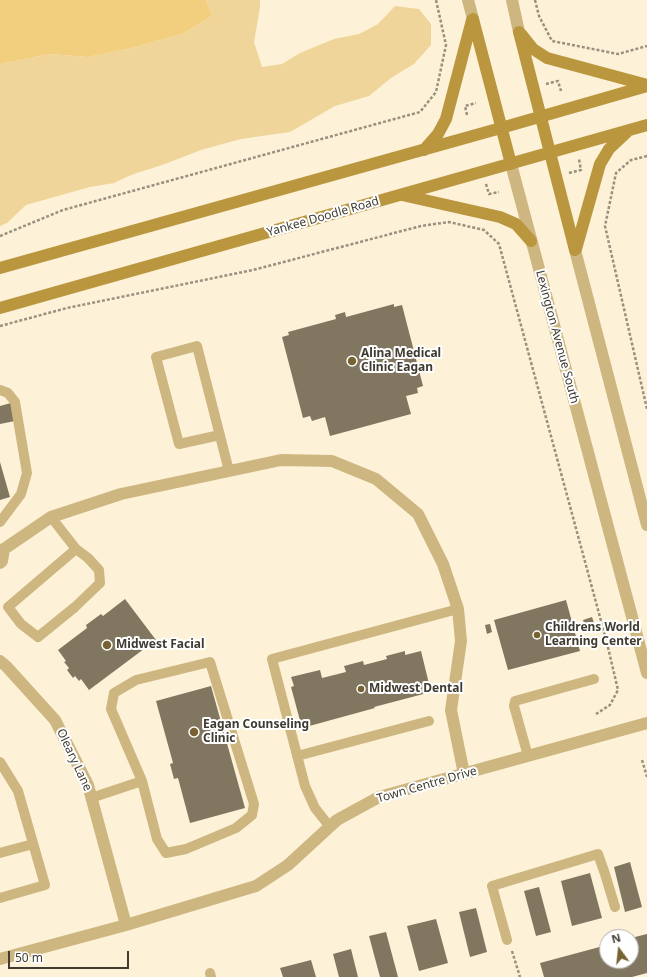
<!DOCTYPE html>
<html>
<head>
<meta charset="utf-8">
<style>
	body { margin:0 }
	#map { position:relative; width:647px; height:977px; overflow:hidden; background:#fdf2d8; font-family:"Noto Sans",sans-serif }
	canvas { display:block }
	.north { position:absolute; left:599px; top:929px; width:40px; height:40px; box-sizing:border-box; background:#fff; border:1px solid #b2b1ad; border-radius:50%; rotate:345deg; font-size:11px; font-weight:700; line-height:16px; text-align:center; color:#3f3b31 }
	.north::after { content:''; display:block; margin:auto; width:14px; height:18px; background:#776231; clip-path:polygon(50% 0,100% 100%,50% 72%,0 100%) }
	.scale { position:absolute; left:8px; top:951px; width:121px; height:18px; box-sizing:border-box; border:2px solid #3f3b31; border-top:0; padding-left:5px; font-size:12px; line-height:14px; white-space:nowrap; color:#3f3b31; -webkit-text-stroke:3px #fff; paint-order:stroke }
</style>
</head>
<body>
<div id="map">
<canvas width="647" height="977"></canvas>
<div class="north">N</div>
<div class="scale">50 m</div>
</div>
<script>
const ctx = document.querySelector('canvas').getContext('2d');
ctx.lineJoin = 'round';
function paint(path, color) { ctx.fillStyle = color; ctx.fill(path, 'evenodd'); }
const poly = rows => new Path2D(rows.map(r => 'M' + r).join(''));
function trace(path, color, width, dash) { ctx.strokeStyle = color; ctx.lineWidth = width; ctx.lineCap = dash ? 'butt' : 'round'; ctx.setLineDash(dash || []); ctx.stroke(path); }
function write(font, color, halo, rows, align = 'center') {
  ctx.font = font + ' "Noto Sans",sans-serif'; ctx.lineWidth = 4; ctx.setLineDash([]); ctx.textBaseline = 'middle'; ctx.strokeStyle = halo; ctx.fillStyle = color; for (const [text, x, y, turn = 0] of rows) {
    ctx.save(); ctx.translate(x, y); ctx.rotate((+turn || 0) * Math.PI / 180); ctx.textAlign = isNaN(turn) ? turn : align; if (halo) ctx.strokeText(text, 0, 0); ctx.fillText(text, 0, 0); ctx.restore();
  }
}
paint(poly([
	[206,0,260,0,260,7,254,42,262,67,282,64,300,53,334,39,359,34,378,24,395,6,419,9,431,24,431,45,414,64,391,78,369,96,335,106,290,132,241,139,201,150,165,164,131,175,114,183,90,187,26,205,7,223,0,226,0,64,50,54,88,57,131,48,182,34,212,16]
]), '#f0d59a');
paint(poly([
	[0,0,206,0,212,16,182,34,131,48,88,57,50,54,0,64]
]), '#f2cf7f');
paint(poly([
	[394,304,394,307,402,305,423,386,417,388,418,393,406,396,411,414,330,436,325,417,312,421,310,416,303,418,282,337,289,335,288,332,336,319,335,315,345,312,346,317],
	[11,403,15,421,0,424,0,406],
	[0,462,10,497,0,500],
	[125,599,156,640,89,690,81,679,79,681,75,676,73,678,67,670,69,668,64,662,66,661,58,650,87,628,86,625,101,614,103,616],
	[566,600,580,651,508,670,494,620],
	[592,617,595,626,586,629,583,620],
	[490,624,492,632,487,634,485,625],
	[405,651,405,655,421,651,431,692,374,707,375,708,302,728,291,687,294,686,291,677,320,670,322,678,346,672,344,666,363,661,364,665,387,659,386,656],
	[211,686,245,808,190,823,178,778,174,779,170,764,173,763,156,701],
	[630,862,642,907,625,912,614,867],
	[590,873,602,918,572,926,561,881],
	[539,887,551,932,536,936,524,891],
	[476,908,487,952,470,957,459,912],
	[436,919,448,963,419,971,407,926],
	[386,932,398,977,380,977,369,936],
	[647,934,647,973,632,977,544,977,540,963,607,945,607,961,631,961,631,938],
	[351,949,358,977,339,977,333,954],
	[311,960,316,977,283,977,280,968]
]), '#817761');
trace(poly([
	[535,0,539,16,552,41,618,54,647,46],
	[546,84,558,81,561,91],
	[467,115,465,106,476,103],
	[647,156,631,160,616,173,605,226,647,409],
	[569,173,581,170,579,159],
	[486,184,489,194,499,192],
	[0,236,63,210,420,112,436,92,446,45,436,0],
	[0,326,67,308,253,270,421,226,449,222,484,230,499,244,607,643,618,690,610,705,596,714],
	[642,760,647,777],
	[512,951,520,977]
]), '#98917f', 2.5, [3, 2]);
trace(poly([
	[0,390,8,393,15,402,27,473,21,494,0,522],
	[220,435,179,444,156,357,197,346,229,471],
	[51,517,76,549,88,558,99,570,100,583,75,607,38,637,21,624,8,607,76,549],
	[297,756,429,721],
	[528,756,514,706,515,701,594,679],
	[0,762,18,791,45,885,0,898],
	[91,798,142,781,111,709,114,693,136,680,210,662,254,804,252,815,236,828,186,849,166,853,157,839,142,781],
	[330,827,315,808,305,786,272,659,458,609],
	[0,853,33,844],
	[507,940,492,886,598,854,605,874,615,907],
	[210,973,211,977]
]), '#cdb680', 10);
trace(poly([
	[468,0,473,19],
	[512,0,519,32],
	[511,164,647,673],
	[575,250,647,525],
	[0,550,4,549,51,517,121,494,281,460,332,461,376,479,418,514,443,564,458,609,461,641,451,710,464,774],
	[0,563,2,561,4,549],
	[0,661,6,666,55,720,88,785,126,925],
	[0,959,126,925,256,886,288,865,337,820,379,797,647,723]
]), '#cdb680', 12);
trace(poly([
	[473,19,511,164],
	[519,32,575,250],
	[521,34,533,49,547,58,647,85],
	[424,150,438,134,446,119,472,20],
	[402,195,500,217,516,224,531,241],
	[576,249,600,164,609,149,626,133],
	[0,268,501,128,647,86],
	[0,308,647,125]
]), '#ba963f', 12);
for (const [x, y, r, color] of [
	[352,361,5,"#776231"],
	[537,635,4,"#776231"],
	[107,645,5,"#776231"],
	[361,689,4,"#776231"],
	[194,732,5,"#776231"]
]) { const dot = new Path2D(); dot.arc(x, y, r, 0, 2 * Math.PI); ctx.fillStyle = color; ctx.fill(dot); trace(dot, '#fff', 1.5); }
write('12px', '#3f3b31', '#fff', [
	["Yankee Doodle Road",323,217,-16],
	["Lexington Avenue South",557,337,75],
	["Oleary Lane",74,760,65],
	["Town Centre Drive",427,785,-16]
]);
write('bold 12px', '#3f3b31', '#fff', [
	["Alina Medical",361,354],
	["Clinic Eagan",361,368],
	["Childrens World",545,628],
	["Learning Center",545,642],
	["Midwest Facial",116,645],
	["Midwest Dental",369,689],
	["Eagan Counseling",203,725],
	["Clinic",203,739]
], 'left');
</script>
</body>
</html>
